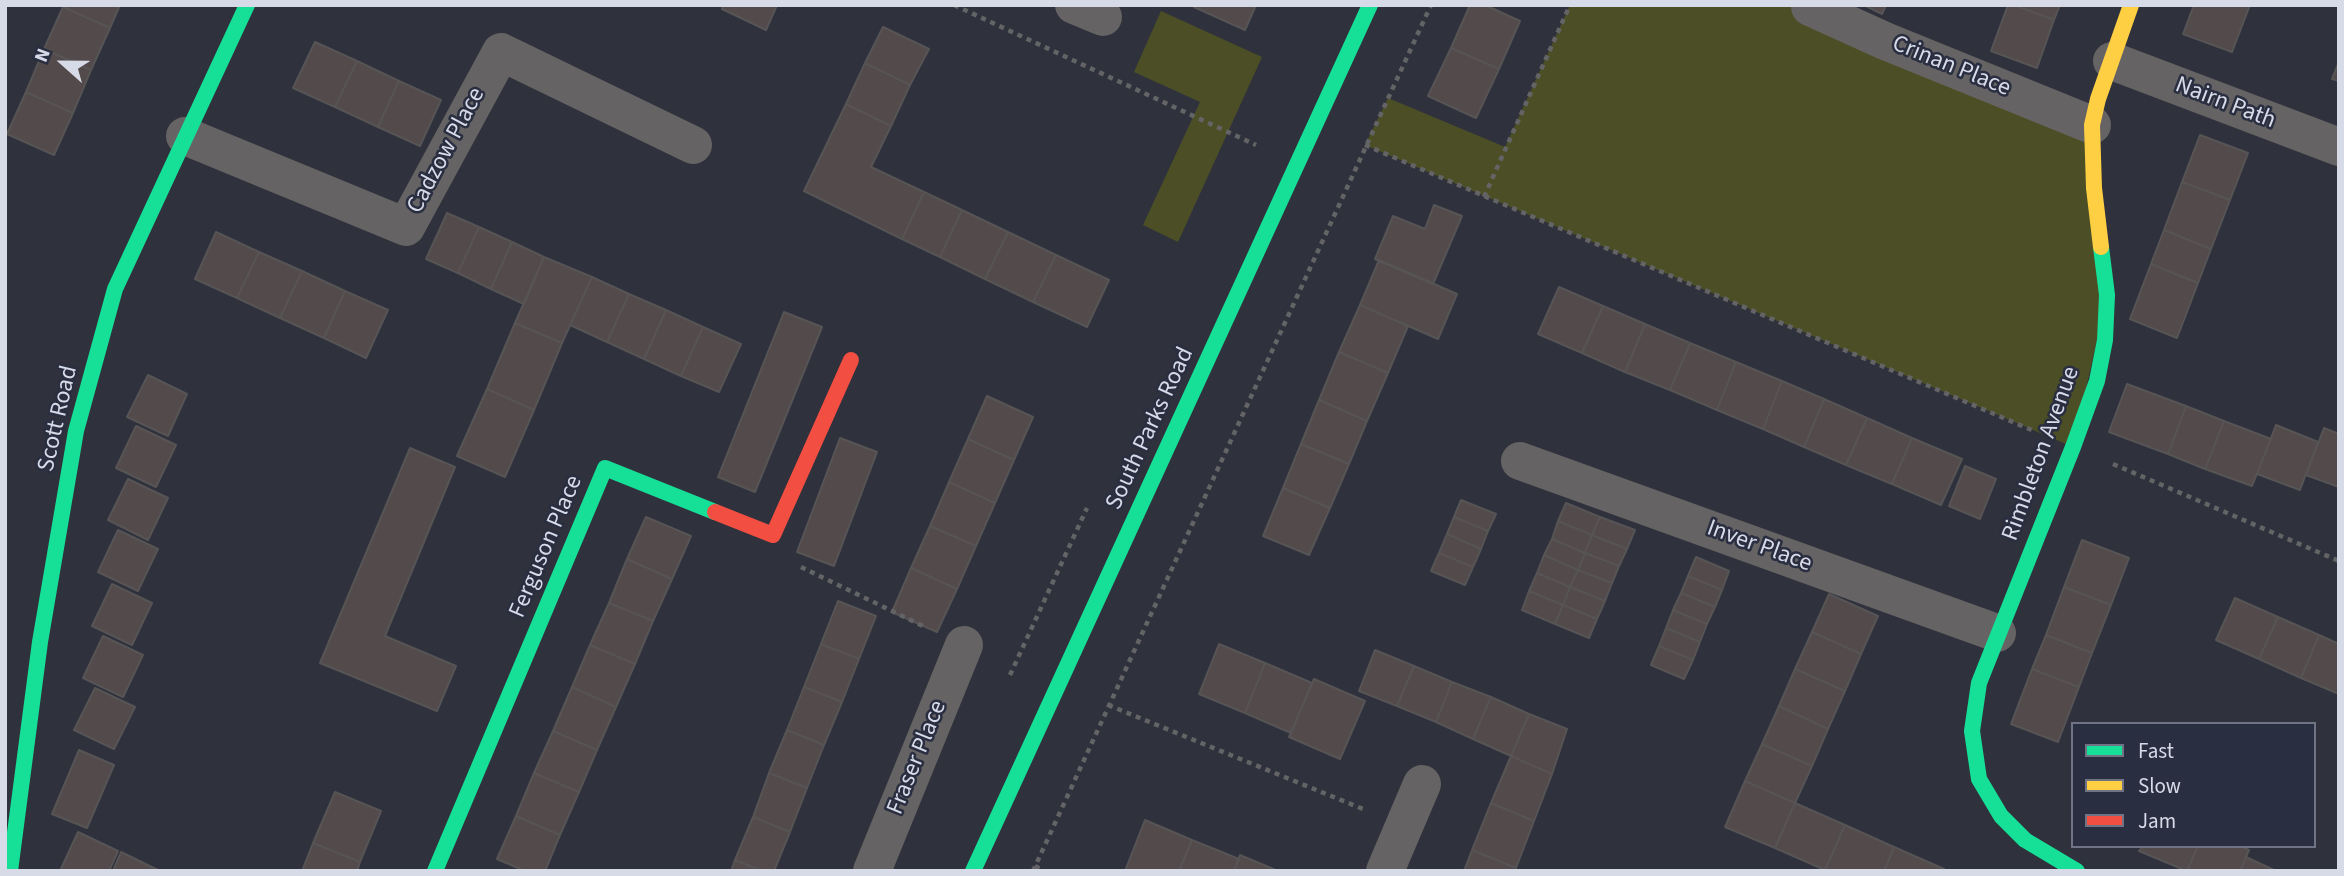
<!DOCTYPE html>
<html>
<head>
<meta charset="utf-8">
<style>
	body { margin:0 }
	#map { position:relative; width:2344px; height:876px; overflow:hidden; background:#2f323c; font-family:"Source Sans 3",sans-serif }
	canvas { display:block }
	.frame { position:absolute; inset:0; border:7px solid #d7dae7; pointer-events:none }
	.legend { position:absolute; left:2071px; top:722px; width:245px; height:126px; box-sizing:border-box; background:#2a2e41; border:2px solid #6f7383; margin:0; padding:9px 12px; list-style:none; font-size:21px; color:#d7dae7 }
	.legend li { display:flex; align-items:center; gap:14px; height:35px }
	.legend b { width:35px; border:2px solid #6f7383 }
	.north { position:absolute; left:28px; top:28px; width:70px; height:70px; -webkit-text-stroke:5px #2a2e41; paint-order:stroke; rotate:291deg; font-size:19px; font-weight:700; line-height:28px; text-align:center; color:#d7dae7 }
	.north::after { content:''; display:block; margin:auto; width:24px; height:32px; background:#d7dae7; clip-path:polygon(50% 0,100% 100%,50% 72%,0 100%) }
</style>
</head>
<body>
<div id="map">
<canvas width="2344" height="876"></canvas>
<div class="frame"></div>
<ul class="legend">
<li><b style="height:9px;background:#16e098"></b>Fast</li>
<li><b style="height:9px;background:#ffcf43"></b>Slow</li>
<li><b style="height:9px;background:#f24e42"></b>Jam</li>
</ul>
<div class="north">N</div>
</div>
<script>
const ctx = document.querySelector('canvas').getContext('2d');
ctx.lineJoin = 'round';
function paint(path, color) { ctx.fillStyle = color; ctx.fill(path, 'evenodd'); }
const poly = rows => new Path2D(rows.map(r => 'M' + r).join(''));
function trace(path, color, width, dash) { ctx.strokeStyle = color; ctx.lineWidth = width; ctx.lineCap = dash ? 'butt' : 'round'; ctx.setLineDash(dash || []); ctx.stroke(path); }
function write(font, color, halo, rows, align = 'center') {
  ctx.font = font + ' "Source Sans 3",sans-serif'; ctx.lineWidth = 5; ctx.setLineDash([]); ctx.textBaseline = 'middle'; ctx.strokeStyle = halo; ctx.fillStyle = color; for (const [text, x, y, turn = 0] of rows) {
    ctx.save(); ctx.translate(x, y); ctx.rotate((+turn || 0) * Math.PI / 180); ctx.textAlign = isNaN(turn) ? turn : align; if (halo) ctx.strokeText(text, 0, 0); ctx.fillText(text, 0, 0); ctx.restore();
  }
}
paint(poly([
	[1570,5,1810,7,2092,125,2107,295,2073,447,1365,145,1388,98,1505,147],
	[1161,11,1262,57,1178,242,1143,225,1200,102,1134,72]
]), '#4c4f26');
const building = poly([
	[64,5,120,5,110,28,63,7,64,5],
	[723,5,777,5,766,30,722,9,723,5],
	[1195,5,1256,5,1245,30,1194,7,1195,5],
	[1470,5,1485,5,1520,21,1499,69,1451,48,1470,5],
	[1864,5,1886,5,1882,14,1864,5],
	[2008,5,2014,5,2054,20,2037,68,1991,51,2008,5],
	[2014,5,2060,5,2054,20,2014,5],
	[2194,5,2250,5,2232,52,2183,34,2194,5],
	[63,7,110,28,91,70,44,49,63,7],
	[883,27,929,49,910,85,865,63,883,27],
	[315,42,357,61,335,107,293,88,315,42],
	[1451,48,1499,69,1476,118,1428,96,1451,48],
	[44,49,91,70,73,113,26,92,44,49],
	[357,61,399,81,378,127,335,107,357,61],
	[2339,62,2339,81,2332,79,2339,62],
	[865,63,910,85,891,126,846,104,865,63],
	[399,81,441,100,420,146,378,127,399,81],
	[26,92,73,113,54,155,7,134,26,92],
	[846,104,891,126,871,167,924,192,902,239,804,191,846,104],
	[2200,135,2248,153,2230,200,2182,182,2200,135],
	[2182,182,2230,200,2211,249,2164,230,2182,182],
	[924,192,962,210,940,257,902,239,924,192],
	[1434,205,1462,216,1433,284,1375,259,1393,216,1425,229,1434,205],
	[962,210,1008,232,985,279,940,257,962,210],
	[447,213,479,227,458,273,426,259,447,213],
	[479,227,512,242,491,289,458,273,479,227],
	[2164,230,2211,249,2198,283,2151,264,2164,230],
	[216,232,259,252,237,298,195,279,216,232],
	[1008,232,1056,255,1033,302,985,279,1008,232],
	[512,242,544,257,524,304,491,289,512,242],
	[259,252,302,271,280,318,237,298,259,252],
	[1056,255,1109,280,1087,327,1033,302,1056,255],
	[544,257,592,277,562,343,515,323,544,257],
	[1379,260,1457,294,1438,339,1360,305,1379,260],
	[2151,264,2198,283,2177,338,2130,319,2151,264],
	[302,271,345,291,324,338,280,318,302,271],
	[592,277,629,294,607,342,570,325,592,277],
	[1559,287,1603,306,1582,353,1538,334,1559,287],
	[345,291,388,310,366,358,324,338,345,291],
	[629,294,666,310,644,359,607,342,629,294],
	[1360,305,1408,326,1388,373,1339,352,1360,305],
	[1603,306,1645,324,1625,372,1582,353,1603,306],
	[666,310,703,327,681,376,644,359,666,310],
	[784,312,822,327,755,492,718,477,784,312],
	[515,323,562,343,534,410,487,389,515,323],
	[1645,324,1690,343,1670,390,1625,372,1645,324],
	[703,327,741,344,719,392,681,376,703,327],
	[1690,343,1736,362,1717,410,1670,390,1690,343],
	[1339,352,1388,373,1367,421,1319,400,1339,352],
	[1736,362,1782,381,1763,429,1717,410,1736,362],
	[148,375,187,394,168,436,127,417,148,375],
	[1782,381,1824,399,1804,447,1763,429,1782,381],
	[2127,384,2186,406,2168,454,2109,432,2127,384],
	[487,389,534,410,505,477,457,456,487,389],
	[987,396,1033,417,1014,460,968,439,987,396],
	[1824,399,1867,418,1846,465,1804,447,1824,399],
	[1319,400,1367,421,1349,464,1301,444,1319,400],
	[2186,406,2224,421,2205,469,2168,454,2186,406],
	[1867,418,1912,438,1892,484,1846,465,1867,418],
	[2224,421,2271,439,2252,486,2205,469,2224,421],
	[2276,425,2318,442,2300,490,2257,474,2276,425],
	[136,426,176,445,156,487,116,468,136,426],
	[2324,428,2339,434,2339,487,2306,475,2324,428],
	[840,438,877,452,834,566,797,552,840,438],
	[1912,438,1962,459,1941,505,1892,484,1912,438],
	[968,439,1014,460,995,503,949,482,968,439],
	[1301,444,1349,464,1330,508,1283,488,1301,444],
	[410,448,455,467,385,636,456,666,437,711,320,663,410,448],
	[1965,466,1996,479,1980,519,1949,506,1965,466],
	[128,479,168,498,148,540,108,520,128,479],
	[949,482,995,503,976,546,930,526,949,482],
	[1283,488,1330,508,1309,555,1263,536,1283,488],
	[1461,500,1496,514,1488,531,1454,517,1461,500],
	[1566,503,1600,517,1592,535,1558,521,1566,503],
	[646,517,691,536,672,579,627,559,646,517],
	[1454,517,1488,531,1481,549,1447,534,1454,517],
	[1600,517,1635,530,1627,549,1592,535,1600,517],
	[1558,521,1592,535,1585,553,1552,539,1558,521],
	[930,526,976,546,957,589,911,568,930,526],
	[118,530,158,549,138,591,98,572,118,530],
	[1447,534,1481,549,1473,567,1439,553,1447,534],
	[1592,535,1627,549,1619,566,1585,553,1592,535],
	[1552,539,1585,553,1578,570,1544,555,1552,539],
	[2082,540,2129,558,2111,605,2064,587,2082,540],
	[1439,553,1473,567,1465,585,1431,571,1439,553],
	[1585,553,1619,566,1612,583,1578,570,1585,553],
	[1544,555,1578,570,1570,587,1537,573,1544,555],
	[1696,557,1729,571,1722,590,1688,576,1696,557],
	[627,559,672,579,653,621,609,603,627,559],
	[911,568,957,589,937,632,892,612,911,568],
	[1578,570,1612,583,1605,601,1570,587,1578,570],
	[1537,573,1570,587,1563,605,1529,591,1537,573],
	[1688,576,1722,590,1715,607,1681,593,1688,576],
	[112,584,152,603,132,645,92,626,112,584],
	[1570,587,1605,601,1597,619,1563,605,1570,587],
	[2064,587,2111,605,2092,653,2046,635,2064,587],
	[1529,591,1563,605,1555,624,1522,610,1529,591],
	[1681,593,1715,607,1707,624,1673,610,1681,593],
	[1829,594,1878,616,1861,654,1812,632,1829,594],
	[2235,598,2278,617,2259,659,2216,640,2235,598],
	[838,601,876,616,859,659,821,644,838,601],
	[609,603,653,621,635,664,590,645,609,603],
	[1563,605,1597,619,1589,638,1555,624,1563,605],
	[1673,610,1707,624,1700,642,1666,628,1673,610],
	[2278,617,2319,635,2301,678,2259,659,2278,617],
	[1666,628,1700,642,1693,660,1659,646,1666,628],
	[1812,632,1861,654,1845,691,1795,669,1812,632],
	[2046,635,2092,653,2079,687,2032,669,2046,635],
	[2319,635,2339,644,2339,694,2301,678,2319,635],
	[103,636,143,655,123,697,83,678,103,636],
	[821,644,859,659,842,702,804,687,821,644],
	[1219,644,1265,663,1245,713,1199,694,1219,644],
	[590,645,635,664,616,707,572,687,590,645],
	[1659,646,1693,660,1684,679,1651,665,1659,646],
	[1375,650,1414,666,1397,706,1359,691,1375,650],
	[1265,663,1312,683,1291,733,1245,713,1265,663],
	[1414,666,1452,682,1436,722,1397,706,1414,666],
	[1795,669,1845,691,1828,729,1779,706,1795,669],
	[2032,669,2079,687,2058,742,2011,724,2032,669],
	[1314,679,1365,701,1340,759,1289,737,1314,679],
	[1452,682,1491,697,1473,739,1436,722,1452,682],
	[572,687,616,707,597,750,553,731,572,687],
	[804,687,842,702,824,745,787,730,804,687],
	[95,688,135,707,114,749,74,730,95,688],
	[1491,697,1529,714,1511,756,1473,739,1491,697],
	[1779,706,1828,729,1812,766,1762,744,1779,706],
	[1529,714,1567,729,1552,774,1511,756,1529,714],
	[787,730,824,745,807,788,769,773,787,730],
	[553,731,597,750,579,792,534,773,553,731],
	[1762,744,1812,766,1795,803,1745,781,1762,744],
	[79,750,114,765,87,828,52,814,79,750],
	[1511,756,1552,774,1534,821,1491,803,1511,756],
	[534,773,579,792,560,835,516,816,534,773],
	[769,773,807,788,790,832,753,817,769,773],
	[1745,781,1795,803,1775,848,1725,827,1745,781],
	[335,792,381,811,360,862,313,843,335,792],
	[1491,803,1534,821,1516,868,1472,850,1491,803],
	[1795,803,1845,825,1825,870,1775,848,1795,803],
	[516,816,560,835,545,871,525,871,497,859,516,816],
	[753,817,790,832,774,871,762,871,735,860,753,817],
	[1145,820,1192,840,1179,871,1125,871,1145,820],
	[1845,825,1894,847,1884,871,1825,870,1845,825],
	[78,832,118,851,109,871,60,871,78,832],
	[1192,840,1239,859,1234,871,1179,871,1192,840],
	[313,843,360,862,357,871,302,871,313,843],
	[2143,846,2198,846,2187,871,2139,851,2143,846],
	[2198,846,2240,846,2249,850,2240,871,2187,871,2198,846],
	[1894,847,1944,869,1943,871,1884,871,1894,847],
	[1472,850,1516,868,1515,871,1464,871,1472,850],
	[121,852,160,871,113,871,121,852],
	[1240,855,1278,871,1234,871,1240,855],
	[2246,857,2276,871,2240,871,2246,857],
	[735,860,762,871,731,871,735,860]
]);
paint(building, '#534a4b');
trace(building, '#575456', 2);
trace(poly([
	[954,5,1256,145],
	[1365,145,2034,431],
	[1484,197,1570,5],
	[2113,464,2339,561],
	[801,567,925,627],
	[1010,675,1087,508],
	[1108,705,1363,809],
	[1035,866,1044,871],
	[1033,871,1431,5]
]), '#646466', 4.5, [5, 5]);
trace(poly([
	[1074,5,1103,17],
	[1810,7,1885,41,2092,125],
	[2112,61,2339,147],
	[185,136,406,227,501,52,693,145],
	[1520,461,1997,633],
	[872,871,964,645],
	[1385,871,1422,784]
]), '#656363', 38);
trace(poly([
	[10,871,40,642,76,431,115,289,247,5],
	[435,871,605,468,715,512],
	[973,871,1370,5],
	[2077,871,2025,840,2001,816,1979,779,1972,731,1979,683,2073,447,2097,381,2105,340,2107,295,2101,247]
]), '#16e098', 16);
trace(poly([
	[2101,247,2094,188,2092,125,2098,99,2131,5]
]), '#ffcf43', 16);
trace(poly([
	[715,512,773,535,851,360]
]), '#f24e42', 16);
write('24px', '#d7dae7', '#2a2e41', [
	["Crinan Place",1951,67,22],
	["Nairn Path",2225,104,21],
	["Cadzow Place",447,151,-62],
	["Scott Road",59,419,-77],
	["South Parks Road",1151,429,-65],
	["Rimbleton Avenue",2042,454,-70],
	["Ferguson Place",547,547,-67],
	["Inver Place",1759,547,20],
	["Fraser Place",918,758,-68]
]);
</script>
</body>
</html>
